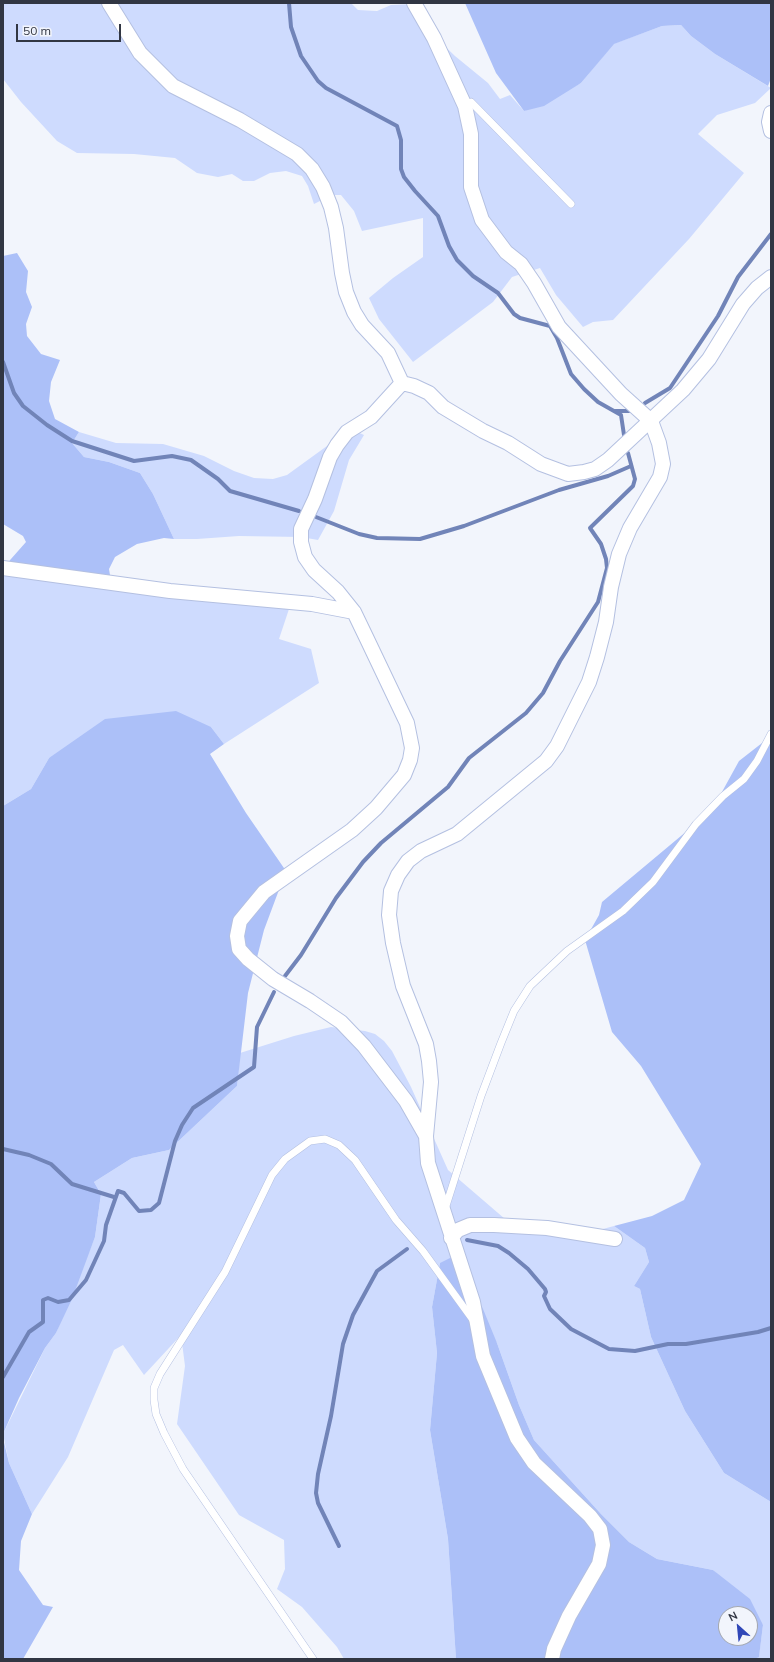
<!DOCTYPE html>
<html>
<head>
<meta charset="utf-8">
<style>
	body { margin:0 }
	#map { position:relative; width:774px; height:1662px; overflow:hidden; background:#f2f5fc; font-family:Mulish,sans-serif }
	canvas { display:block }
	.frame { position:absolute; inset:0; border:4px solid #313643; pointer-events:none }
	.north { position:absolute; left:718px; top:1606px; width:40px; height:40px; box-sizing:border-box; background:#f2f5fc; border:1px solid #a5a9b2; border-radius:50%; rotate:333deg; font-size:11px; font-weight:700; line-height:16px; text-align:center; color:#313643 }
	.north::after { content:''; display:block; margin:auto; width:14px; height:18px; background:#3047b8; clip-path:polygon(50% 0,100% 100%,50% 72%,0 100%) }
	.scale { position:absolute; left:16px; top:24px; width:105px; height:18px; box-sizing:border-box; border:2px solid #313643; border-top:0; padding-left:5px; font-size:12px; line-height:14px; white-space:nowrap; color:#313643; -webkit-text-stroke:3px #f2f5fc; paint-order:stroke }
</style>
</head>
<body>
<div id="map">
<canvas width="774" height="1662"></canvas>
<div class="frame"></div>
<div class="north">N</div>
<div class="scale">50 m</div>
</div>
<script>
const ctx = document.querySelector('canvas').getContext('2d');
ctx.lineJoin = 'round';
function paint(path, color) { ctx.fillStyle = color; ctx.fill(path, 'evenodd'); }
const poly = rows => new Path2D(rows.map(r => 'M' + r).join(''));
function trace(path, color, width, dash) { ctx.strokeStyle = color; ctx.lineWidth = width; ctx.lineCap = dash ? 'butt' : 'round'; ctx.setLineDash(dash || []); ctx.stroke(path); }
paint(poly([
	[3,3,351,3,358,10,377,11,391,5,413,4,429,31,455,56,488,83,500,99,510,95,524,111,581,83,613,44,662,26,681,25,691,36,715,54,771,88,755,103,717,115,698,134,744,173,689,239,613,320,593,322,583,327,556,295,540,268,512,277,493,302,413,362,379,319,369,298,393,278,423,257,423,218,362,231,354,211,341,195,332,195,314,204,308,186,302,176,286,171,270,173,254,181,243,181,232,174,218,177,197,173,175,158,134,154,77,153,57,141,21,102,3,79],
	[353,430,364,435,349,460,334,511,318,540,301,537,239,536,197,539,174,539,153,494,140,473,109,462,84,457,72,443,79,432,116,443,163,444,204,456,234,471,254,478,273,479,287,475,338,438],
	[3,568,292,600,279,639,311,649,319,683,224,744,211,727,49,758,31,789,3,806],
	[331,1027,365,1031,375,1034,384,1041,392,1051,411,1087,448,1170,505,1219,577,1236,614,1226,645,1248,649,1262,634,1286,640,1289,651,1337,685,1411,724,1473,771,1502,771,1659,754,1659,759,1656,763,1625,713,1570,657,1559,629,1542,601,1514,534,1440,519,1405,497,1343,440,1263,432,1307,437,1353,430,1430,448,1539,456,1659,344,1659,337,1647,302,1607,277,1589,285,1569,284,1540,239,1515,177,1424,185,1366,181,1335,144,1375,123,1345,114,1350,68,1457,32,1514,9,1463,3,1434,45,1348,56,1333,95,1237,101,1194,94,1182,132,1158,169,1150,237,1086,240,1053,294,1036]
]), '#cedbfe');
paint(poly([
	[465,3,771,3,771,78,768,86,715,54,691,36,681,25,662,26,614,44,581,83,544,106,524,111,496,73],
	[17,253,28,271,26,292,32,307,26,324,27,336,41,354,60,360,51,382,49,401,55,419,79,432,72,443,84,457,109,462,140,473,153,494,174,539,164,538,137,544,115,557,109,569,112,587,3,568,26,542,23,536,3,524,3,256],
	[176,711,211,727,224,744,210,754,246,813,286,871,264,930,248,993,237,1086,169,1150,132,1158,94,1182,101,1194,95,1237,72,1299,56,1333,45,1348,19,1398,3,1434,3,806,31,789,49,758,105,719],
	[771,736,771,1502,724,1473,685,1411,651,1337,640,1289,634,1286,649,1262,645,1248,614,1226,652,1216,684,1200,701,1164,641,1066,612,1032,585,940,599,915,602,902,712,810,739,761],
	[452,1257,467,1279,483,1309,497,1343,519,1405,534,1440,601,1514,629,1542,657,1559,713,1570,750,1599,763,1625,759,1657,754,1659,456,1659,448,1539,430,1430,437,1353,432,1307,440,1263],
	[726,1614,750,1614,750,1638,726,1638],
	[3,1438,9,1463,32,1514,21,1541,19,1570,43,1605,53,1607,23,1659,3,1659]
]), '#acc0f8');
trace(poly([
	[289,3,291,27,301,56,318,81,326,88,397,126,401,140,401,169,404,177,415,191,438,216,449,246,457,260,473,276,498,293,514,314,520,318,550,326,557,338,571,374,584,389,598,402,621,415,624,435],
	[3,362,14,393,23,406,47,425,72,441,134,461,172,456,191,460,218,479,230,491,299,511],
	[645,403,670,388,718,316,738,277,771,234],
	[615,411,629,411],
	[316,517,359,534,377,538,420,539,464,526,559,490,608,476,631,466],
	[285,976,301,955,336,898,363,862,381,843,448,787,469,758,526,713,543,693,560,661,598,602,607,568,606,559,601,544,590,528,633,486,635,479,628,453],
	[3,1149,29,1155,51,1164,72,1184,114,1197],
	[467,1240,498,1246,509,1253,528,1269,545,1289,546,1292,544,1296,550,1309,571,1329,609,1349,635,1351,668,1344,686,1344,758,1332,771,1328],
	[3,1377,29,1332,43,1322,43,1300,48,1298,58,1302,69,1300,86,1280,104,1241,106,1225,118,1191,124,1193,139,1211,151,1210,159,1203,175,1141,182,1125,193,1108,254,1067,257,1027,274,992],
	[339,1546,318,1503,316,1493,318,1474,331,1416,343,1344,353,1315,377,1271,407,1249]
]), '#7184b8', 4);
const service = poly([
	[465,106,471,102,571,204],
	[445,1209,481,1096,501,1043,514,1011,530,986,567,951,623,911,653,882,696,824,723,796,744,779,757,761,771,734],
	[313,1659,183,1469,164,1433,156,1414,154,1400,154,1388,160,1374,225,1272,272,1175,285,1159,310,1141,325,1139,339,1145,355,1160,396,1220,423,1251,473,1320]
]);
const minor = poly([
	[109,3,140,53,173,86,240,120,297,154,312,169,323,187,331,207,336,228,342,273,346,292,354,312,362,325,388,353,402,383],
	[414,3,434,38,465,106,471,134,471,187,482,220,506,252,521,264,534,283,559,327,621,394,651,421,659,443,663,464,660,477,630,528,619,554,611,587,606,622,597,657,589,682,557,746,546,761,457,834,421,851,408,861,398,875,391,891,389,915,393,943,403,986,426,1044,429,1061,431,1082,426,1136,428,1163,473,1302,483,1356,517,1438,534,1463,590,1516,600,1529,603,1545,599,1564,569,1616,554,1649,552,1659],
	[771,113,769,122,771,131],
	[402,383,371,417,347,432,337,445,330,457,315,499,301,529,301,542,305,557,314,570,338,592,354,612,367,639,407,723,412,748,410,760,404,775,376,808,352,830,264,892,240,921,237,936,239,949,248,959,273,979,310,1001,341,1022,364,1046,406,1101,426,1136],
	[402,383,414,386,429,393,443,407,483,431,508,443,541,464,568,474,584,472,595,469,608,460,683,390,709,359,743,304,757,288,771,277],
	[3,568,170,591,312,604,354,612],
	[451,1238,458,1230,470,1225,494,1225,547,1228,615,1239]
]);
trace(service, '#b4c0e1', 8);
trace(minor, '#b4c0e1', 16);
trace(service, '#fff', 7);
trace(minor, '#fff', 14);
</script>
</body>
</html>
